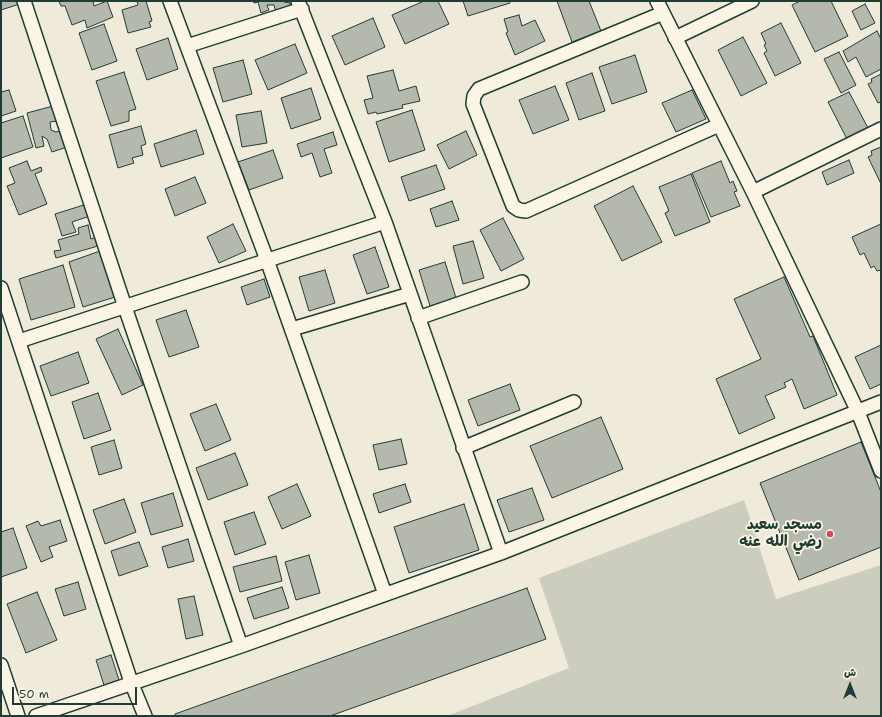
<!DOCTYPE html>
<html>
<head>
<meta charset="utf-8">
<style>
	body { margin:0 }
	#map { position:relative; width:882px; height:717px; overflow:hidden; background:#efeada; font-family:"Shantell Sans","Playpen Sans Arabic",sans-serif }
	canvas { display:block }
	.frame { position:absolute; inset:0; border:2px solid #1f3d34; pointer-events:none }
	.north { position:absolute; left:830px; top:665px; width:40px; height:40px; -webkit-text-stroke:3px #fcf5e5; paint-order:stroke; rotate:0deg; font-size:11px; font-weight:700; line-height:16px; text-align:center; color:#1f3d34 }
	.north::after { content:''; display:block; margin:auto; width:14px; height:18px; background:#1f3d34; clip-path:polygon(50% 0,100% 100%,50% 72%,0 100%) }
	.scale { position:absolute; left:12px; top:687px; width:125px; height:18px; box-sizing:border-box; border:2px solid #1f3d34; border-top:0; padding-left:5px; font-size:12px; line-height:14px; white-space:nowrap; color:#1f3d34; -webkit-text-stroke:3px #fcf5e5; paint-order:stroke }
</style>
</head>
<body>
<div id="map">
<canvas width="882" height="717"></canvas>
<div class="frame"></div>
<div class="north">ش</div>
<div class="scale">50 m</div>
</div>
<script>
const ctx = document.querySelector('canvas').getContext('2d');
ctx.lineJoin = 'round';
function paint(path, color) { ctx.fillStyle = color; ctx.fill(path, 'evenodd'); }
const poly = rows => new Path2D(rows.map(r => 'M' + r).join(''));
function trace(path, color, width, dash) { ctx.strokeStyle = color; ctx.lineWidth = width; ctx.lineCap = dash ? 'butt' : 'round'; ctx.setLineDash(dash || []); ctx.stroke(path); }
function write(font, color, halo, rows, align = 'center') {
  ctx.font = font + ' "Shantell Sans","Playpen Sans Arabic",sans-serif'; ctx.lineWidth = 3.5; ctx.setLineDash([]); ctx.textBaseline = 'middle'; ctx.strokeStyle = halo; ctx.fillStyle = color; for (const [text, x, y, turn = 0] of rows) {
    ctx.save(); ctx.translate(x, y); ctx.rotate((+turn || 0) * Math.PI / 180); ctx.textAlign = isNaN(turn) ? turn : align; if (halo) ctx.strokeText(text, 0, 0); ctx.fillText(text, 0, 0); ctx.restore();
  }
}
paint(poly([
	[744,500,776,599,881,565,881,716,447,716,569,668,539,578]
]), '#cccdbf');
const building = poly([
	[1,1,23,1,23,3,1,10,1,1],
	[59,1,93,1,94,6,107,1,113,17,87,28,85,20,72,25,65,6,61,6,59,1],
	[137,1,146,1,152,21,149,22,151,27,128,33,122,10,138,5,137,1],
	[253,1,284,1,284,2,290,3,290,13,277,16,274,5,267,5,269,10,261,13,258,2,254,3,253,1],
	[424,1,438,1,449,24,405,44,392,15,424,1],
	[463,1,509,1,510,3,468,16,463,1],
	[557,1,589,1,601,31,572,42,557,1],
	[800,1,831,1,848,36,815,52,792,5,800,1],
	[865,4,875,23,861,30,852,11,865,4],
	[519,15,522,26,535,20,545,41,515,55,506,33,508,32,504,19,519,15],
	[373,18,385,47,345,65,332,36,373,18],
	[781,23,801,63,775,76,764,53,767,51,764,45,766,44,761,33,781,23],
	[104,24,117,61,92,70,79,33,104,24],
	[877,31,881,39,881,69,866,77,856,57,848,62,843,51,877,31],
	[743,37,767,83,741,96,718,50,743,37],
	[168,38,178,69,147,80,136,49,168,38],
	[295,44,307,73,268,90,255,60,295,44],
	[839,52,856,85,841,93,824,59,839,52],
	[635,55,647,92,612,104,599,67,635,55],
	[243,60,252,94,223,102,213,68,243,60],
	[393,70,399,91,416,86,420,101,402,105,403,108,377,114,376,112,368,114,364,100,373,98,367,76,393,70],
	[124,72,136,109,129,111,129,121,111,126,96,81,124,72],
	[592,73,605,111,579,120,566,83,592,73],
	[881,74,881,102,878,103,868,84,872,82,871,79,881,74],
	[555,86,569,120,533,134,519,100,555,86],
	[311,88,321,119,291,129,281,98,311,88],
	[9,90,16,111,1,116,1,92,9,90],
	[692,90,706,119,676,132,662,103,692,90],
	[849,92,868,128,847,139,828,102,849,92],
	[53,106,57,121,50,122,51,130,56,132,61,131,67,147,52,152,47,139,42,136,44,146,36,148,27,113,53,106],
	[412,110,425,150,389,162,376,122,412,110],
	[261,111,267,143,242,147,236,115,261,111],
	[23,116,33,147,1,158,1,123,23,116],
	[141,126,146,144,141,146,143,155,132,158,134,163,118,168,109,135,141,126],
	[196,130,204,154,161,167,154,144,196,130],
	[466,131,477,155,449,169,437,145,466,131],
	[333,132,337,145,324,149,332,173,320,177,312,153,301,157,297,144,333,132],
	[881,147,881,184,868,157,872,155,871,151,881,147],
	[273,150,283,178,249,190,238,162,273,150],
	[849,160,854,173,827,185,822,172,849,160],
	[27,161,31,171,41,167,42,171,35,174,47,204,19,215,7,186,15,183,9,168,27,161],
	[721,161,730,183,733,181,737,191,734,192,740,206,711,217,692,173,721,161],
	[436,165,445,189,409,201,401,177,436,165],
	[691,174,710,222,675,236,665,213,669,211,659,187,691,174],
	[195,177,206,203,175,216,165,189,195,177],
	[633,186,662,242,622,261,594,206,633,186],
	[452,201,459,220,436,227,430,209,452,201],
	[87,204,90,216,72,222,76,232,62,236,55,214,87,204],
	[503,218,524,259,501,271,480,230,503,218],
	[233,224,246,251,219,263,207,237,233,224],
	[881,224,881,270,877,271,874,266,871,268,864,253,860,255,852,237,881,224],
	[88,225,91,239,96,237,98,246,56,258,54,251,61,250,58,240,79,234,78,228,88,225],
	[473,241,484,278,463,284,453,246,473,241],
	[375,247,389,287,367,294,353,255,375,247],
	[100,251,115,297,83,307,69,262,100,251],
	[445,262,456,298,430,306,419,270,445,262],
	[63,265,75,307,31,320,19,279,63,265],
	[325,270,335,303,309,311,299,277,325,270],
	[784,277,810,337,813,336,837,395,804,409,792,379,784,383,786,387,765,396,775,418,739,434,716,379,761,359,734,299,784,277],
	[264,279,270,297,247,305,241,287,264,279],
	[186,310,199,347,169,357,156,320,186,310],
	[118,329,143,385,122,395,96,339,118,329],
	[881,345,881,384,870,389,855,357,881,345],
	[78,352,89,383,51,396,40,366,78,352],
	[510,384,520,410,478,426,468,400,510,384],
	[98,393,111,430,84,439,72,402,98,393],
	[216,404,231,440,205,451,190,414,216,404],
	[601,417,623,469,552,498,530,446,601,417],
	[401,439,407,464,379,470,373,445,401,439],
	[114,440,122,468,99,475,91,447,114,440],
	[861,442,881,492,881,547,799,580,760,483,861,442],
	[235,453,248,485,208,500,196,468,235,453],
	[297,484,311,516,282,529,268,497,297,484],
	[405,484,411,502,379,513,373,494,405,484],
	[532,488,544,520,509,532,497,500,532,488],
	[173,493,183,526,151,535,141,503,173,493],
	[124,499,136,532,105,544,93,510,124,499],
	[464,504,479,550,409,573,394,527,464,504],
	[254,512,266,544,235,555,224,522,254,512],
	[60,520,67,541,49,547,53,557,41,562,26,526,38,521,41,526,60,520],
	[13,528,27,568,1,577,1,532,13,528],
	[188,539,194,561,168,568,162,547,188,539],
	[139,542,148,566,119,576,111,551,139,542],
	[309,555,320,593,296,600,285,562,309,555],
	[276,556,282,581,240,592,233,567,276,556],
	[78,582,86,609,64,616,55,589,78,582],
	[282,587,289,608,254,619,247,598,282,587],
	[527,588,546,639,330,716,175,716,175,714,527,588],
	[37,592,57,640,26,653,7,604,37,592],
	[194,596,203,635,186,639,178,599,194,596],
	[111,655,119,680,104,685,96,660,111,655]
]);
paint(building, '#b5b9ad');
trace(building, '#1f3d34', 1);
const minor = poly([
	[24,1,125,307,241,646],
	[170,1,267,260,385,594],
	[298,1,385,222,501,553],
	[657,1,753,192,858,412,881,471],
	[663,13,479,89,474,96,473,104,513,206,519,210,526,211,719,125],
	[675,38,752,1],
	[187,46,302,9],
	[753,192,881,129],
	[1,288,131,682,145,716],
	[418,318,522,282],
	[292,329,410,294],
	[19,341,385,222],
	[463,448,574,402],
	[1,665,18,716],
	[36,716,241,646,501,553,881,402]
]);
trace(minor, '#1f3d34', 16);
trace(minor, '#fcf5e5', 13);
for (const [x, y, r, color] of [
	[830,534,4,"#d1495b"]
]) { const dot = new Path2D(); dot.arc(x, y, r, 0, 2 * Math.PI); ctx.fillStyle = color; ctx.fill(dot); trace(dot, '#fcf5e5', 1.5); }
write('bold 15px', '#1f3d34', '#fcf5e5', [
	["مسجد سعيد",822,525],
	["رضي الله عنه",822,542]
], 'right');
</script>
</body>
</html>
